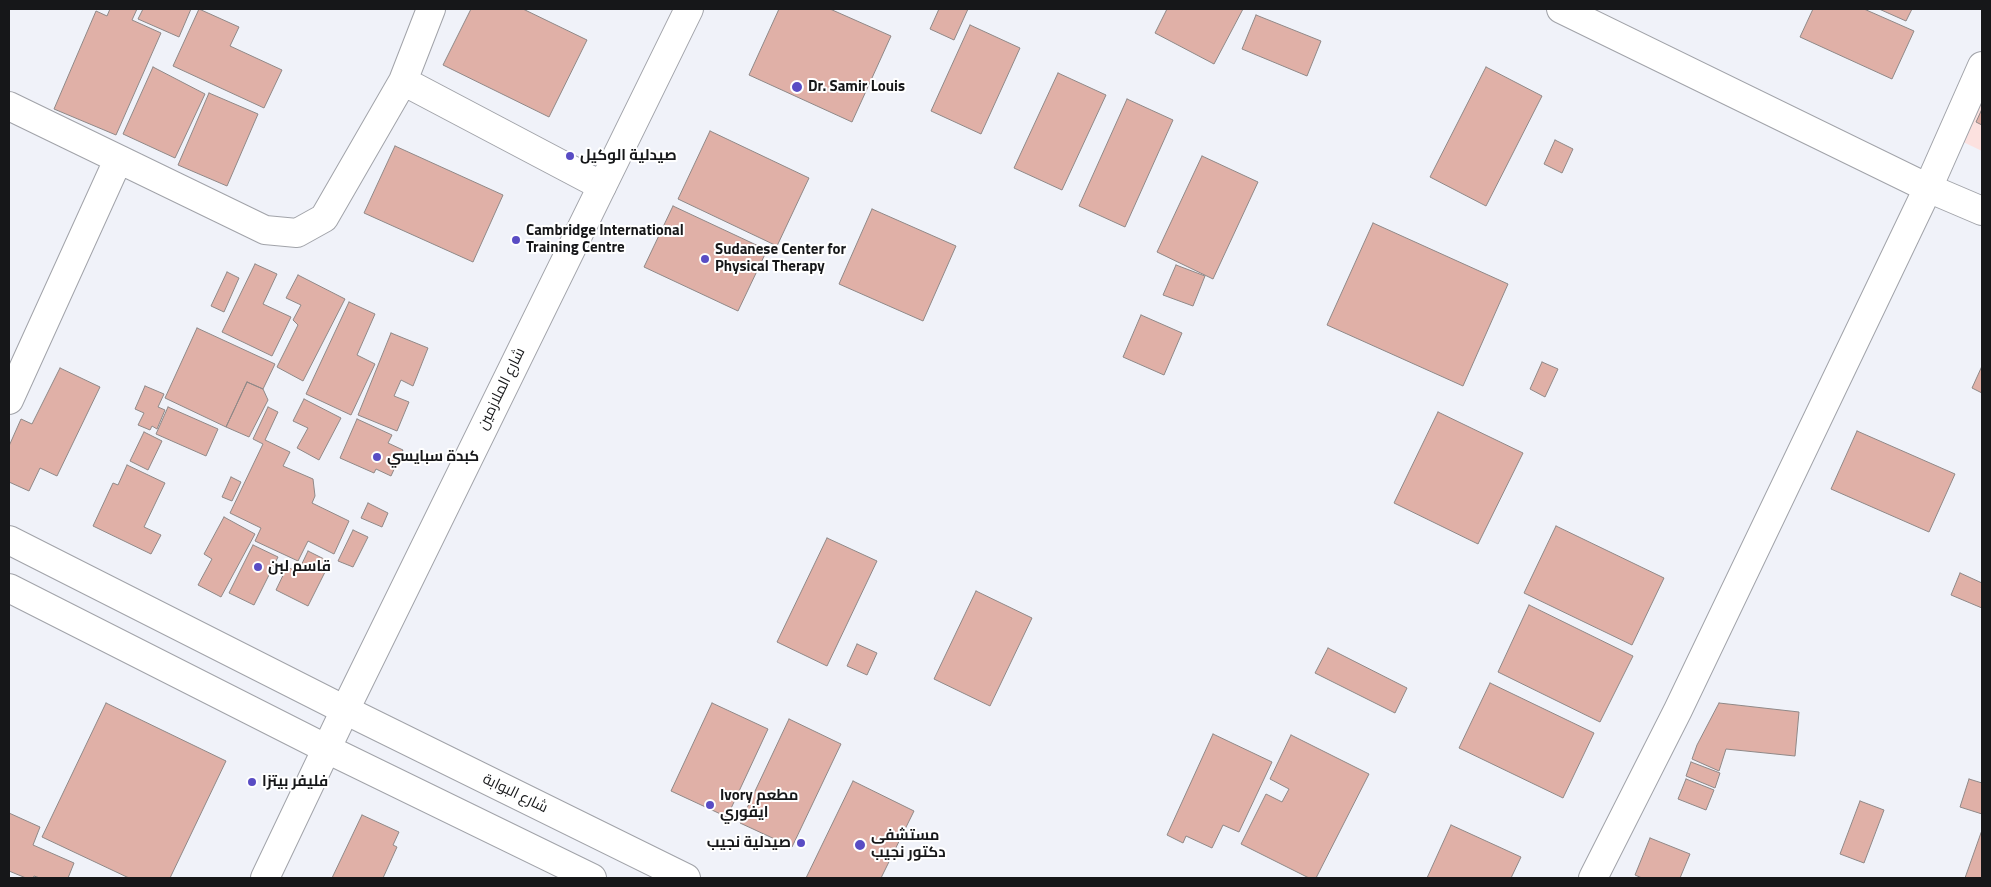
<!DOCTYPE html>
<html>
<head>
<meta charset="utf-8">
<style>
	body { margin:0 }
	#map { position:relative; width:1991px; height:887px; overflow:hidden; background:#f0f2f9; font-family:"Titillium Web",sans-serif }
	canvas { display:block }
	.frame { position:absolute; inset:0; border:10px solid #161719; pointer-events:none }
</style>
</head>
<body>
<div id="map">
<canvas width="1991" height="887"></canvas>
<div class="frame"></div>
</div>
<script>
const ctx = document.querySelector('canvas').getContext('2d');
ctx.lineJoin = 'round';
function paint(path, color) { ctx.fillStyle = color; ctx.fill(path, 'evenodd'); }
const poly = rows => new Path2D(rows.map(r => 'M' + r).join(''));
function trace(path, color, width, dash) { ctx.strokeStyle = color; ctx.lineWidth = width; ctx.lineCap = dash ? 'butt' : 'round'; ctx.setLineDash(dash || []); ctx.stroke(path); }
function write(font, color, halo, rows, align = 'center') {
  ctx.font = font + ' "Titillium Web",Cairo,sans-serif'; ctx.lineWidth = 4; ctx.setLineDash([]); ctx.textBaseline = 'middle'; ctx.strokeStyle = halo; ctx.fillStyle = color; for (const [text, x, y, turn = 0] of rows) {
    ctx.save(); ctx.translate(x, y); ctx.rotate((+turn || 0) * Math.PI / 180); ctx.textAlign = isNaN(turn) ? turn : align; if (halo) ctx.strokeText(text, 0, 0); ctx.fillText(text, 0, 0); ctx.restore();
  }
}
paint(poly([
	[1982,82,1982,151,1957,139]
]), '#fce1df');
const building = poly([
	[110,9,137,9,132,20,161,33,116,135,54,109,96,11,107,16,110,9],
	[143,9,191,9,179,37,138,19,143,9],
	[199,9,239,27,230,46,282,70,264,108,173,66,199,9],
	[471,9,523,9,587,40,549,117,443,65,471,9],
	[779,9,830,9,891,36,852,122,749,75,779,9],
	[939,9,968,9,954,40,930,29,939,9],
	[1167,9,1243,9,1214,64,1155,33,1167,9],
	[1813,9,1864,9,1914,31,1892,79,1800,37,1813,9],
	[1879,9,1912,9,1906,21,1879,9],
	[1256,15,1321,41,1307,76,1242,49,1256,15],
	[970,25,1020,48,981,134,931,111,970,25],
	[153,67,205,94,175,158,123,134,153,67],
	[1486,67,1542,96,1486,206,1430,177,1486,67],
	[1058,73,1106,95,1062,190,1014,168,1058,73],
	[209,93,258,114,227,186,178,165,209,93],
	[1127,99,1173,120,1125,227,1079,206,1127,99],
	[1982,109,1982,125,1976,122,1982,109],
	[710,131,809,178,777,246,678,199,710,131],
	[1555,140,1573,149,1562,173,1544,164,1555,140],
	[395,146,503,195,473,262,364,213,395,146],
	[1202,156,1258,182,1213,279,1157,252,1202,156],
	[673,206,767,250,738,311,644,267,673,206],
	[872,209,956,246,923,321,839,284,872,209],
	[1373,223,1508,284,1463,386,1327,325,1373,223],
	[255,264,277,274,263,304,291,317,272,356,222,332,255,264],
	[1176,265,1205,276,1193,306,1163,295,1176,265],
	[227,272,239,278,224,312,211,306,227,272],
	[298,275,345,299,303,381,277,367,298,325,293,320,301,305,286,298,298,275],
	[349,302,375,314,357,355,375,364,351,415,306,394,349,302],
	[1141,315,1182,333,1164,375,1123,357,1141,315],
	[197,328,275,364,263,389,247,382,226,427,165,398,197,328],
	[391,333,428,348,413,386,401,380,394,396,409,402,397,431,358,415,391,333],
	[1542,362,1558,369,1545,397,1530,389,1542,362],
	[1982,366,1982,393,1972,388,1982,366],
	[60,368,100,387,57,476,40,468,29,491,9,482,9,446,21,419,32,424,60,368],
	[247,382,263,389,268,400,249,437,226,427,247,382],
	[145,386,164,394,158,407,165,410,157,429,152,426,150,430,138,425,144,413,135,409,145,386],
	[304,399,341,418,319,460,297,448,308,428,293,421,304,399],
	[168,407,218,429,206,456,156,434,168,407],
	[268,407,278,412,265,440,290,452,283,466,313,479,315,496,312,503,349,521,334,554,308,541,298,561,255,541,261,528,230,513,263,444,253,439,268,407],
	[1438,412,1523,453,1478,544,1394,503,1438,412],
	[357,419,392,435,388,443,403,450,391,476,376,469,374,473,340,458,357,419],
	[1857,431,1955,474,1929,532,1831,489,1857,431],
	[144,432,162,441,148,470,130,461,144,432],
	[127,465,165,483,144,527,161,535,151,554,93,526,113,483,118,485,127,465],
	[231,477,241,482,232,501,222,497,231,477],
	[368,503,388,513,382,527,361,518,368,503],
	[224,517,255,534,221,597,198,585,212,559,204,554,224,517],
	[1556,526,1664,578,1632,645,1524,593,1556,526],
	[353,530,368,537,353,567,338,561,353,530],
	[827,538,877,561,827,666,777,642,827,538],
	[253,545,278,557,254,605,229,593,253,545],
	[308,551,330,562,308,606,276,590,287,567,298,572,308,551],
	[1960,573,1982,583,1982,608,1951,595,1960,573],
	[976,591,1032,618,990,706,934,679,976,591],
	[1529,605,1633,656,1600,722,1498,672,1529,605],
	[857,644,877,653,867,675,847,666,857,644],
	[1328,648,1407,688,1395,713,1315,673,1328,648],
	[1490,683,1594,733,1563,798,1459,748,1490,683],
	[106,703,226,761,170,878,129,878,42,837,106,703],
	[712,703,768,729,727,817,671,791,712,703],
	[1719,703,1799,712,1795,756,1726,749,1719,771,1692,759,1697,745,1719,703],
	[789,719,841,744,792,847,740,823,789,719],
	[1213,734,1272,762,1239,832,1223,825,1212,848,1186,836,1183,843,1167,835,1213,734],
	[1291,735,1369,774,1316,878,1309,878,1241,844,1266,794,1282,802,1289,789,1270,779,1291,735],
	[1691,762,1720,773,1715,788,1686,776,1691,762],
	[1686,779,1714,790,1706,810,1678,799,1686,779],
	[1969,779,1982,783,1982,814,1960,807,1969,779],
	[853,781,914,811,881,878,806,878,853,781],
	[1860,801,1884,810,1864,863,1840,854,1860,801],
	[9,813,40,827,33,845,74,863,68,878,40,878,34,876,33,878,26,878,9,871,9,813],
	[362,815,399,832,393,845,397,847,383,878,332,878,362,815],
	[1451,825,1521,857,1511,878,1427,878,1451,825],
	[1982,830,1982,878,1965,878,1982,830],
	[1650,838,1690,854,1680,878,1642,878,1635,875,1650,838]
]);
paint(building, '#e0b0a7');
trace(building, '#8f8887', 1);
const street = poly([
	[403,81,602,186],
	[9,106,265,230,297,233,324,218,403,81,431,9],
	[9,400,118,160],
	[1593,878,1678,710,1928,188,1982,66]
]);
const secondary = poly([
	[1561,9,1928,188,1982,211],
	[265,878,345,710,689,9]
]);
const primary = poly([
	[9,540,345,710,686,878],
	[9,588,327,749,592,878]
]);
trace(street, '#a1a3a9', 30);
trace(secondary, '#a1a3a9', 30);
trace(primary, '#a1a3a9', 30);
trace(street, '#fff', 28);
trace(secondary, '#fff', 28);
trace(primary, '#fff', 28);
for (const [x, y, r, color] of [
	[797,87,6,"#594cc4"],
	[570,156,5,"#594cc4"],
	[516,240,5,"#594cc4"],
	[705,259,5,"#594cc4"],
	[377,457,5,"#594cc4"],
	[258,567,5,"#594cc4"],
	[252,782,5,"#594cc4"],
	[710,805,5,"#594cc4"],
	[801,843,5,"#594cc4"],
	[860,845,6,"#594cc4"]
]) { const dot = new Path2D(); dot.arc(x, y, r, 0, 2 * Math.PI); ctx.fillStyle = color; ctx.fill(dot); trace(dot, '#fff', 2); }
write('bold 15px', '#161719', '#fff', [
	["Dr. Samir Louis",808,87],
	["صيدلية الوكيل",580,156],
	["Cambridge International",526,231],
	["Training Centre",526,248],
	["Sudanese Center for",715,250],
	["Physical Therapy",715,267],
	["كبدة سبايسي",387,457],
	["قاسم لبن",268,567],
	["فليفر بيتزا",262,782],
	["Ivory مطعم",720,796],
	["ايفوري",720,813],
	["مستشفى",871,836],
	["دكتور نجيب",871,853],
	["صيدلية نجيب",791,843,"right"]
], 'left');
write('15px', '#161719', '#fff', [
	["شارع الملازمين",502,389,-64],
	["شارع البوابة",515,794,26]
]);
</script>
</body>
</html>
